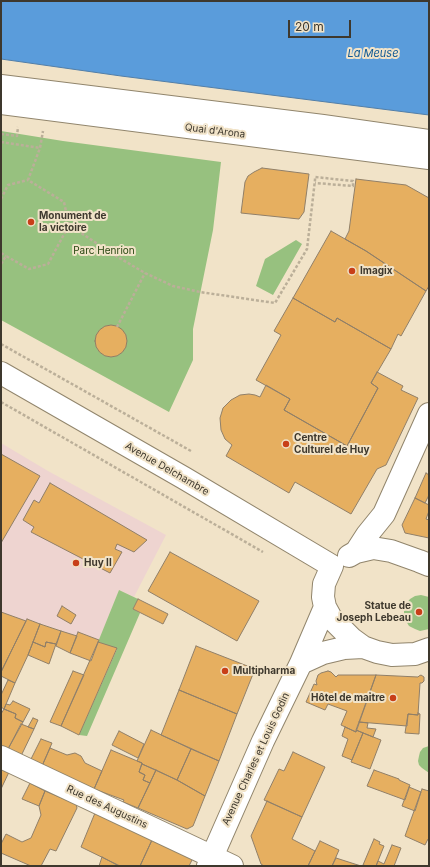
<!DOCTYPE html>
<html>
<head>
<meta charset="utf-8">
<style>
	body { margin:0 }
	#map { position:relative; width:430px; height:867px; overflow:hidden; background:#f1e3c8; font-family:Inter,sans-serif }
	canvas { display:block }
	.frame { position:absolute; inset:0; border:2px solid #3e382d; pointer-events:none }
	.scale { position:absolute; left:288px; top:20px; width:63px; height:18px; box-sizing:border-box; border:2px solid #3e382d; border-top:0; padding-left:5px; font-size:12px; line-height:14px; white-space:nowrap; color:#3e382d; -webkit-text-stroke:3px #f1e3c8; paint-order:stroke }
</style>
</head>
<body>
<div id="map">
<canvas width="430" height="867"></canvas>
<div class="frame"></div>
<div class="scale">20 m</div>
</div>
<script>
const ctx = document.querySelector('canvas').getContext('2d');
ctx.lineJoin = 'round';
function paint(path, color) { ctx.fillStyle = color; ctx.fill(path, 'evenodd'); }
const poly = rows => new Path2D(rows.map(r => 'M' + r).join(''));
function trace(path, color, width, dash) { ctx.strokeStyle = color; ctx.lineWidth = width; ctx.lineCap = dash ? 'butt' : 'round'; ctx.setLineDash(dash || []); ctx.stroke(path); }
function write(font, color, halo, rows, align = 'center') {
  ctx.font = font + ' Inter,sans-serif'; ctx.lineWidth = 4; ctx.setLineDash([]); ctx.textBaseline = 'middle'; ctx.strokeStyle = halo; ctx.fillStyle = color; for (const [text, x, y, turn = 0] of rows) {
    ctx.save(); ctx.translate(x, y); ctx.rotate((+turn || 0) * Math.PI / 180); ctx.textAlign = isNaN(turn) ? turn : align; if (halo) ctx.strokeText(text, 0, 0); ctx.fillText(text, 0, 0); ctx.restore();
  }
}
paint(poly([
	[1,443,48,471,166,535,134,597,119,590,99,640,78,632,77,636,27,619,26,621,1,612]
]), '#eed4d0');
paint(poly([
	[1,131,63,141,221,162,213,230,193,329,193,360,169,412,1,320],
	[296,240,302,244,273,295,256,286,265,259],
	[119,590,138,599,133,609,140,613,87,736,79,735,117,649,98,642],
	[421,595,429,597,429,629,420,631,415,629,409,626,406,621,404,616,404,610,406,604,410,599,415,596],
	[429,746,429,773,422,768,419,765,418,761,419,756,420,752,423,748]
]), '#97c17f');
const water = poly([
	[1,1,429,1,429,115,121,76,1,59,1,1]
]);
paint(water, '#5a9cdb');
trace(water, '#527ea7', 1);
const building = poly([
	[262,168,309,174,304,212,299,219,241,213,245,182,248,176,254,172,262,168],
	[356,179,406,185,429,198,429,286,426,291,366,251,345,239,349,231,356,179],
	[331,231,366,251,426,291,401,336,398,334,391,349,337,318,335,322,293,298,331,231],
	[293,298,335,322,337,318,391,349,371,383,378,388,347,446,284,410,290,399,256,380,281,335,274,331,293,298],
	'95 341a16 16 0 1 1 32 0a16 16 0 1 1-32 0Z',
	[377,372,403,386,401,390,418,398,386,465,377,469,351,514,295,482,289,493,226,456,232,445,225,439,221,430,220,418,223,408,231,400,240,395,249,394,255,395,260,397,266,385,290,399,284,410,347,446,378,388,371,383,377,372],
	[1,454,40,476,1,543,1,454],
	[426,473,429,475,429,495,425,503,415,498,426,473],
	[50,483,147,540,134,552,117,544,115,549,122,552,110,573,31,532,34,527,23,520,34,500,39,503,50,483],
	[415,498,429,505,429,511,426,519,429,520,429,538,405,533,402,525,415,498],
	[170,552,259,601,237,641,148,591,170,552],
	[138,599,168,614,163,624,133,609,138,599],
	[62,606,76,615,71,624,57,616,62,606],
	[1,612,26,621,1,672,1,612],
	[27,619,40,624,28,655,15,683,1,676,1,672,27,619],
	[40,624,61,631,56,644,46,642,45,647,33,642,40,624],
	[61,631,77,636,70,653,56,646,61,631],
	[78,632,99,640,91,661,70,653,78,632],
	[33,642,45,647,46,642,56,644,49,664,28,655,33,642],
	[98,642,117,648,79,735,61,726,98,642],
	[196,646,255,669,237,714,179,690,196,646],
	[73,671,84,675,61,726,50,722,73,671],
	[328,671,331,672,336,677,338,675,376,675,356,732,341,725,347,711,328,704,325,710,306,702,314,684,317,685,316,681,318,675,321,673,328,671],
	[376,675,418,677,419,676,421,675,424,677,424,681,422,683,420,683,418,715,408,714,407,726,359,722,376,675],
	[8,680,15,683,4,709,1,707,1,695,8,680],
	[179,690,237,714,219,761,161,735,179,690],
	[13,701,30,709,23,722,15,718,16,714,4,709,6,704,10,705,13,701],
	[4,709,16,714,15,718,23,722,8,749,1,746,1,714,4,709],
	[418,713,420,714,419,734,405,733,408,714,418,715,418,713],
	[33,718,38,720,34,729,28,727,33,718],
	[359,722,368,723,367,728,376,729,373,737,356,730,359,722],
	[21,724,34,729,21,756,8,749,21,724],
	[345,727,356,732,356,730,363,733,352,760,342,756,348,739,342,736,345,727],
	[151,730,191,749,177,780,142,764,142,763,137,761,151,730],
	[119,731,144,744,138,758,112,745,119,731],
	[363,733,381,740,370,769,351,762,363,733],
	[41,739,52,743,42,766,30,761,41,739],
	[50,748,67,755,75,753,81,756,85,763,102,771,94,789,42,766,50,748],
	[191,749,219,761,205,796,177,780,191,749],
	[111,750,142,763,139,772,145,775,143,780,150,783,138,808,123,802,124,800,94,789,111,750],
	[293,752,325,767,302,817,264,800,279,769,284,771,293,752],
	[142,764,156,770,150,783,143,780,145,775,139,772,142,764],
	[1,768,9,772,1,789,1,768],
	[156,770,177,780,205,796,193,826,187,829,138,808,156,770],
	[374,770,399,779,399,780,410,785,405,800,367,786,374,770],
	[30,783,45,791,39,806,22,799,30,783],
	[409,787,421,792,415,811,402,806,409,787],
	[422,789,429,791,429,839,428,839,425,845,405,836,422,789],
	[45,791,76,804,77,808,56,851,50,849,41,866,31,866,1,853,1,844,6,834,22,842,31,838,41,815,39,806,45,791],
	[267,801,302,817,292,839,315,851,308,866,264,866,261,864,251,836,267,801],
	[95,813,152,840,140,866,120,866,81,847,95,813],
	[374,839,380,842,379,844,384,846,376,866,367,866,363,865,374,839],
	[152,840,193,858,189,866,140,866,152,840],
	[320,841,339,850,332,866,308,866,320,841],
	[392,845,401,848,394,866,376,866,378,861,384,864,392,845],
	[102,857,117,865,116,866,99,866,102,857],
	[336,858,361,866,332,866,336,858]
]);
paint(building, '#e6af60');
trace(building, '#907f68', 1);
const minor = poly([
	[1,373,184,478,332,566],
	[356,552,367,535,384,514,429,414],
	[349,556,356,552,373,548,391,551,419,561,429,565],
	[332,566,324,584,323,597,325,607,331,618,352,639,363,647,377,652,392,655,415,654,429,649],
	[301,663,323,653,344,648,363,647],
	[1,757,232,866],
	[208,866,263,741,301,663,325,607]
]);
const major = poly([
	[1,86,323,126,429,141],
	[1,103,429,158]
]);
trace(minor, '#91856c', 24);
trace(major, '#91856c', 24);
trace(poly([
	[1,134,17,136,18,127],
	[1,142,40,148],
	[1,199,8,185,28,180],
	[69,225,116,256,145,273,173,286,200,292,275,303,307,249,315,180,315,177,353,181,353,186,315,183],
	[1,253,6,256],
	[1,264,6,256,29,269,48,264,69,225,64,202,28,180,40,148,43,131],
	[117,327,145,273],
	[1,344,191,451],
	[1,402,263,552]
]), '#bbaf99', 2.5, [3, 2]);
trace(minor, '#fff', 22);
trace(major, '#fff', 22);
for (const [x, y, r, color] of [
	[31,222,4,"#c83f18"],
	[352,271,4,"#c83f18"],
	[286,444,4,"#c83f18"],
	[76,563,4,"#c83f18"],
	[419,612,4,"#c83f18"],
	[225,671,4,"#c83f18"],
	[393,698,4,"#c83f18"]
]) { const dot = new Path2D(); dot.arc(x, y, r, 0, 2 * Math.PI); ctx.fillStyle = color; ctx.fill(dot); trace(dot, '#f1e3c8', 1.5); }
write('10px', '#3e382d', '#f1e3c8', [
	["Quai d'Arona",215,131,7],
	["Avenue Delchambre",167,469,30],
	["Avenue Charles et Louis Godin",256,759,-65],
	["Rue des Augustins",107,807,25]
]);
write('bold 10px', '#3e382d', '#f1e3c8', [
	["Monument de",39,216],
	["la victoire",39,228],
	["Imagix",360,271],
	["Centre",294,438],
	["Culturel de Huy",294,450],
	["Huy II",84,563],
	["Statue de",411,606,"right"],
	["Joseph Lebeau",411,618,"right"],
	["Multipharma",233,671],
	["Hôtel de maitre",385,698,"right"]
], 'left');
write('10px', '#25440e', '#f1e3c8', [
	["Parc Henrion",104,251]
]);
write('italic 11px', '#115a95', '#f1e3c8', [
	["La Meuse",373,54]
]);
</script>
</body>
</html>
